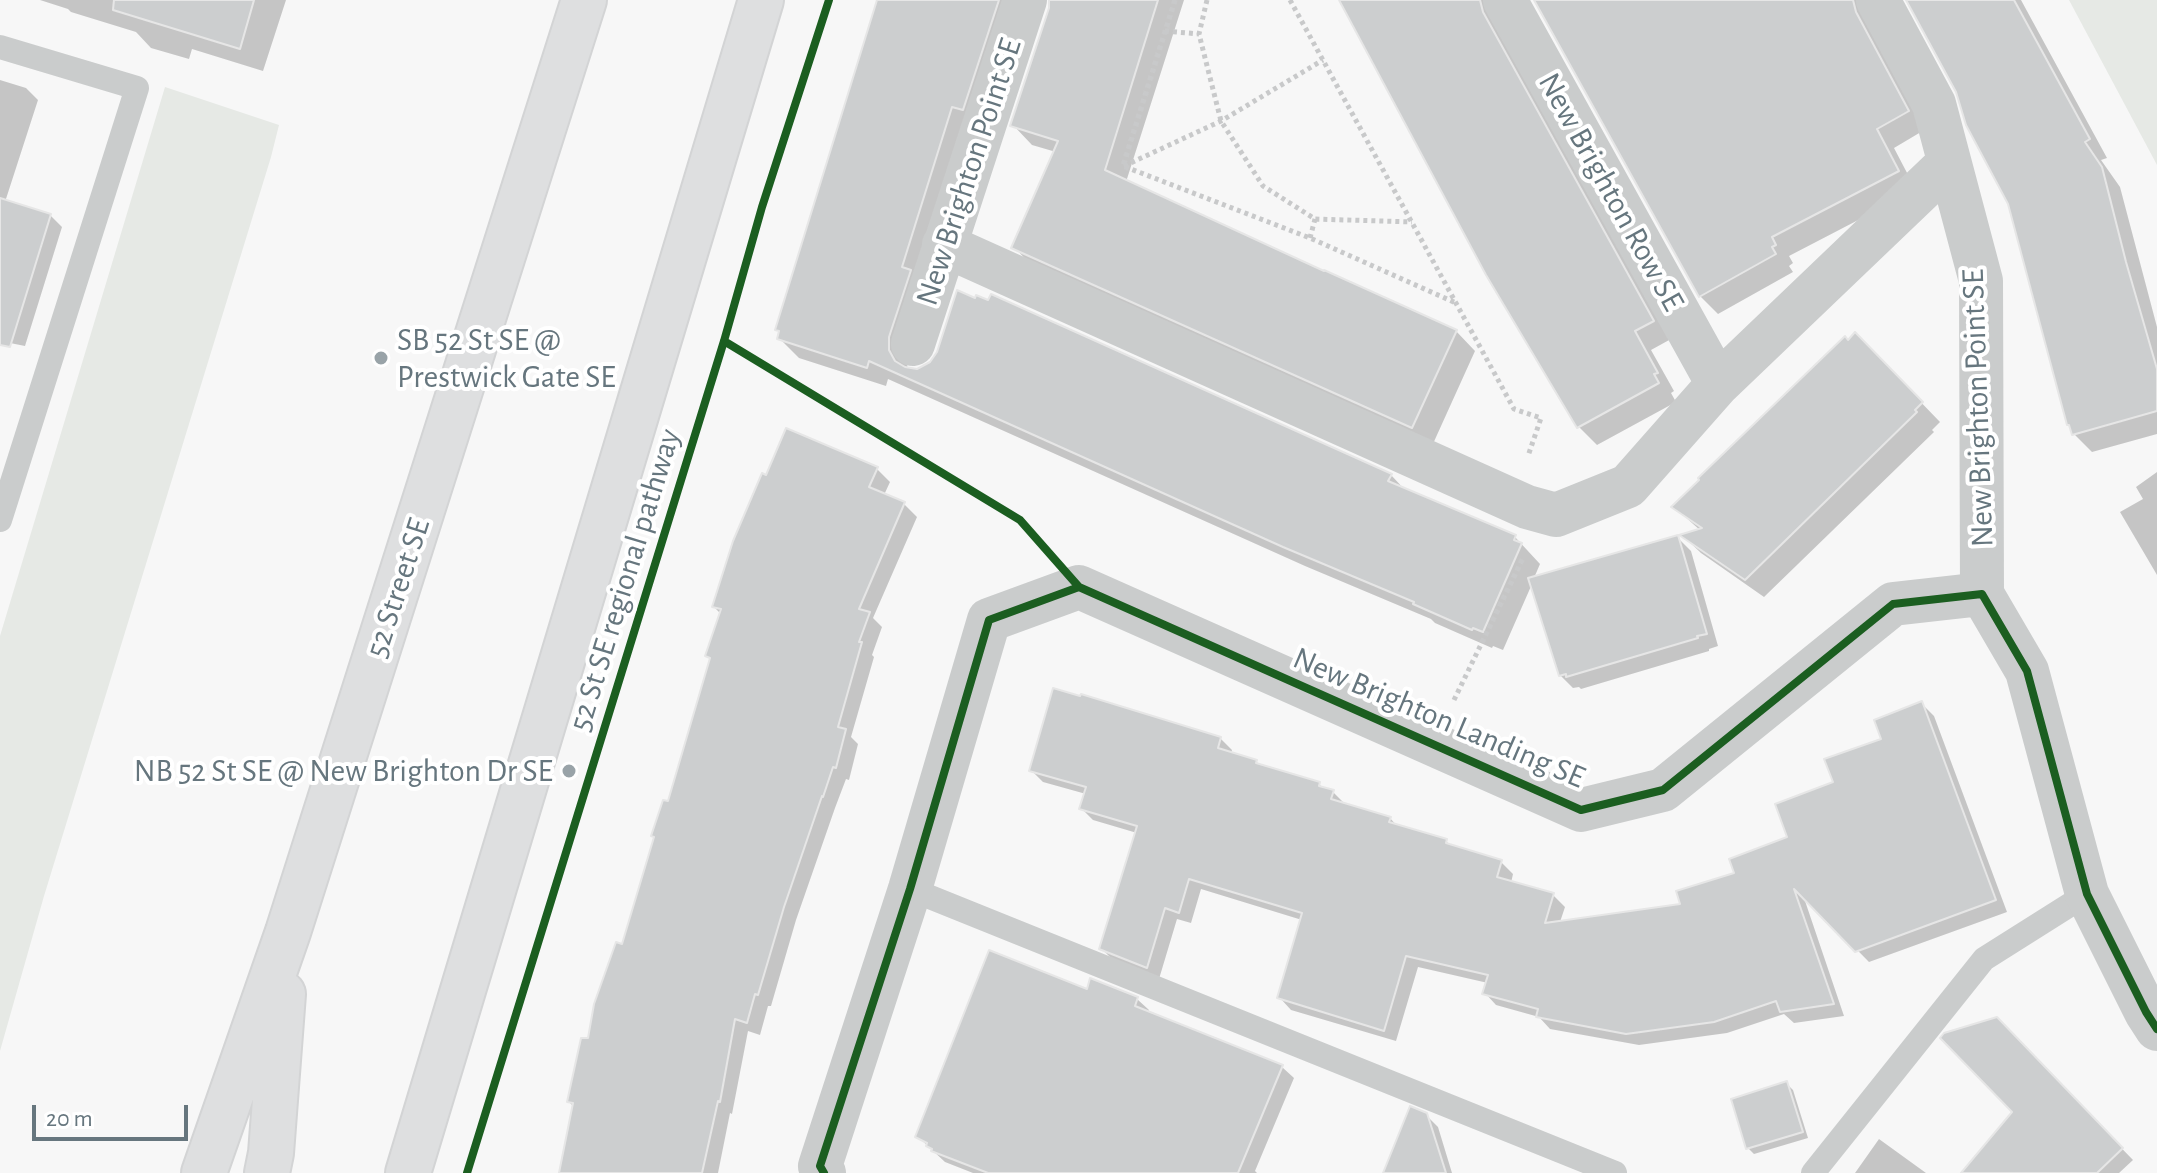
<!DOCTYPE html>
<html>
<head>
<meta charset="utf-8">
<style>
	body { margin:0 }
	#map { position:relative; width:2157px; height:1173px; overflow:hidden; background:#f7f7f7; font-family:"Alegreya Sans",sans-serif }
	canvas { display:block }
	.scale { position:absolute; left:32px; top:1105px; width:156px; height:36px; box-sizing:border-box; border:4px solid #66767e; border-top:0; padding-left:10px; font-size:24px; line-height:28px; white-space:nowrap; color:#66767e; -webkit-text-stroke:6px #fff; paint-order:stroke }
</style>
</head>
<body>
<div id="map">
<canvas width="2157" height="1173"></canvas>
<div class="scale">20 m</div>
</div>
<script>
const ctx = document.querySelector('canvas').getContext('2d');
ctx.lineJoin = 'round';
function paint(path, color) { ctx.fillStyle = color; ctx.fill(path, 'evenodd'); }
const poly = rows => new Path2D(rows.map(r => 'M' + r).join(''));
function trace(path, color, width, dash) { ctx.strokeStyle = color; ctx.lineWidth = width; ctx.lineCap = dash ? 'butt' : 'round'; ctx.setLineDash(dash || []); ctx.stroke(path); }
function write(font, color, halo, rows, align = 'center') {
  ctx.font = font + ' "Alegreya Sans",sans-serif'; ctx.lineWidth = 8; ctx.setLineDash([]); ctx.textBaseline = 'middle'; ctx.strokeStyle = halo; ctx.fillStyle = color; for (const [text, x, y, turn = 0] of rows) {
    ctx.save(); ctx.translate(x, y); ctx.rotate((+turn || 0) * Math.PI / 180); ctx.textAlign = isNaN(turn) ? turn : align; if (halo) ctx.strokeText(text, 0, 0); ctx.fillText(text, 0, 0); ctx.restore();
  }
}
paint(poly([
	[2069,0,2157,0,2157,165],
	[165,87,279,125,271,157,44,896,0,1051,0,636]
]), '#e6e9e5');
paint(poly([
	[40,0,286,0,263,71,192,49,189,59,151,48,136,32,71,12,68,9],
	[880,0,1029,0,908,357,907,370,1391,475,1406,491,1515,537,1540,564,1534,578,1678,538,1691,551,1718,646,1709,649,1709,651,1581,689,1579,687,1573,688,1560,675,1532,584,1503,650,1493,646,1492,648,1435,623,1431,619,1305,566,888,379,886,386,799,358,779,338,781,333,777,329],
	[1051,0,1184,0,1126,182,1456,331,1475,351,1432,446,1033,267,1014,247,1056,152,1032,145,1013,125,1051,7],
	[1341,0,1507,0,1671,339,1651,350,1674,391,1671,393,1676,402,1597,445,1579,427],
	[1536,0,1880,0,1926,129,1894,148,1916,190,1789,256,1793,263,1789,266,1793,272,1718,314,1700,296],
	[1909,0,2021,0,2107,158,2101,160,2120,187,2157,327,2157,434,2092,452,2074,434,2010,203,1958,91],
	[0,80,26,88,38,100,5,202,50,215,62,227,25,346,0,341],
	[1856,335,1940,422,1932,430,1934,432,1764,597,1701,553,1683,536,1701,531,1674,507],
	[877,469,890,482,884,495,904,504,917,517,873,618,882,627,872,655,874,657,851,737,858,744,849,780,846,779,835,808,796,920,771,1006,768,1006,760,1035,748,1031,732,1114,730,1113,718,1173,561,1173,574,1107,569,1102,624,947,669,804,711,660,707,655,721,614,714,607],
	[2157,472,2157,575,2120,512,2143,499,2136,487],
	[1922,704,1934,716,2007,912,1869,962,1803,895,1844,1016,1794,1023,1784,1014,1727,1033,1639,1045,1550,1029,1539,1017,1496,1005,1485,993,1488,983,1418,967,1396,1041,1291,1010,1280,998,1302,920,1201,889,1191,923,1177,919,1159,979,1113,960,1101,948,1137,833,1093,820,1081,808,1086,794,1043,782,1031,770,1220,738,1232,750,1231,754,1256,761,1261,767,1319,784,1324,789,1333,792,1346,805,1390,818,1397,826,1446,841,1451,846,1501,862,1513,874,1511,883,1553,895,1565,907,1560,922,1683,905,1736,874,1790,838,1835,783],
	[1088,991,1137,999,1149,1010,1148,1013,1282,1067,1294,1078,1255,1171,1257,1173,973,1173,945,1162,917,1136],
	[1996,1019,2133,1160,2119,1173,1964,1173,2015,1111],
	[1787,1084,1793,1090,1808,1138,1754,1154,1748,1148],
	[1426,1115,1438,1127,1452,1173,1385,1173],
	[1879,1139,1926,1173,1855,1173]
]), '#0003');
const building = poly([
	[114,0,254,0,240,49,113,10,114,0],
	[877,0,999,0,963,110,952,107,902,267,911,270,889,337,889,350,895,361,905,367,917,369,930,362,937,352,957,290,975,298,976,295,988,300,991,294,1392,474,1388,481,1516,535,1514,540,1522,543,1483,632,1473,628,1472,630,1413,604,1414,602,1283,547,869,361,867,368,777,339,779,331,775,330,877,0],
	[1049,0,1158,0,1105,170,1324,271,1324,270,1457,330,1412,428,1011,248,1058,141,1010,126,1049,8,1049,0],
	[1339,0,1480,0,1483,12,1654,321,1635,331,1658,373,1654,374,1659,383,1577,428,1486,275,1339,0],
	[1534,0,1853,0,1856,12,1909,111,1877,129,1899,171,1772,237,1776,245,1772,247,1776,254,1699,297,1534,0],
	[1906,0,2014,0,2090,139,2085,142,2102,167,2126,262,2157,369,2157,411,2072,435,2069,425,2067,425,2008,204,1966,125,1956,92,1906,0],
	[0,198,51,214,10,347,0,345,0,198],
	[1855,332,1923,402,1915,410,1917,412,1745,580,1679,535,1702,528,1671,507,1699,480,1698,478,1845,336,1848,340,1855,332],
	[786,428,878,467,869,487,905,502,859,609,870,612,859,642,862,642,838,727,846,729,836,768,833,767,823,797,822,796,784,907,758,995,755,994,747,1023,735,1019,720,1102,718,1101,702,1173,559,1173,573,1103,567,1102,581,1038,588,1038,594,1004,616,942,622,944,654,837,651,836,663,800,668,801,710,658,705,656,721,609,712,607,733,541,762,473,766,475,786,428],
	[1678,535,1707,634,1697,636,1698,638,1566,677,1566,674,1559,676,1528,578,1678,535],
	[1053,688,1080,696,1081,694,1221,737,1218,748,1257,760,1256,763,1320,782,1319,786,1334,790,1331,799,1391,817,1389,822,1447,839,1446,843,1502,860,1497,877,1554,893,1545,923,1680,904,1676,891,1734,873,1729,859,1787,837,1775,804,1833,782,1824,759,1881,739,1874,720,1922,701,1996,900,1855,952,1794,889,1834,1004,1780,1012,1776,1001,1714,1022,1626,1034,1536,1017,1538,1009,1482,994,1488,975,1406,956,1384,1031,1277,998,1302,913,1189,879,1179,913,1165,908,1147,968,1099,949,1137,826,1079,809,1086,787,1029,771,1053,688],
	[989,950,1087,989,1090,978,1138,997,1135,1006,1283,1065,1238,1173,988,1173,931,1151,932,1149,926,1146,927,1143,915,1137,989,950],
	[1997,1017,2123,1148,2097,1173,1961,1173,2012,1112,1940,1038,1944,1033,1997,1017],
	[1787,1081,1803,1132,1746,1149,1731,1099,1787,1081],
	[1410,1106,1427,1113,1446,1173,1383,1173,1410,1106]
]);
paint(building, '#cccecf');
trace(building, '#e6e6e6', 2);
const secondary = poly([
	[204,1173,288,932,584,0],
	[267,1173,271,1153,283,994],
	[408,1173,761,0]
]);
trace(secondary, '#d3d4d5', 48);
trace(poly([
	[1175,0,1123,166,1310,238,1456,303],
	[1207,0,1199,34,1221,121,1263,186,1315,219,1412,222],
	[1290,0,1514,409,1541,418,1528,456],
	[1165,31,1199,34],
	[1124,166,1221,121,1323,60],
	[1310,238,1315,219],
	[1454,700,1523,558]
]), '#c8c9ca', 5, [4, 4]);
trace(poly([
	[0,47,137,88,0,520],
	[910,889,1615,1173],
	[1813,1173,1984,959,2087,894]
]), '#cacccc', 24);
trace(poly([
	[1505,0,1718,384],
	[1878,0,1934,104,1981,281,1982,594],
	[944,245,1527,507,1556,515,1628,486,1718,384,1949,163],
	[913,344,1025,0],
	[824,1173,820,1166,910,889,989,620,1079,587,1581,810,1663,790,1893,604,1982,594,2027,671,2087,894,2146,1012,2157,1029]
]), '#cacccc', 44);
trace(secondary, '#dedfe0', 44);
trace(poly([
	[724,341,1020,520,1079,587],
	[467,1173,724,341,762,207,829,0],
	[824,1173,820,1166,910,889,989,620,1079,587,1581,810,1663,790,1893,604,1982,594,2027,671,2087,894,2146,1012,2157,1029]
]), '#1b5e20', 8);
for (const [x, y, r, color] of [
	[381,358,8,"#99a3a8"],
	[569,771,8,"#99a3a8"]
]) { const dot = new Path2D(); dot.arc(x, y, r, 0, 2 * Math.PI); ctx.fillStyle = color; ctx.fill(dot); trace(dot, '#fff', 3); }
write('32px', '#66767e', '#fff', [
	["New Brighton Point SE",969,172,-72],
	["New Brighton Row SE",1611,192,61],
	["New Brighton Point SE",1978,408,-92],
	["52 St SE regional pathway",625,580,-73],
	["52 Street SE",398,588,-72],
	["New Brighton Landing SE",1439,718,23]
]);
write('32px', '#66767e', '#fff', [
	["SB 52 St SE @",397,340],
	["Prestwick Gate SE",397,377],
	["NB 52 St SE @ New Brighton Dr SE",553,771,"right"]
], 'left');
</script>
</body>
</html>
